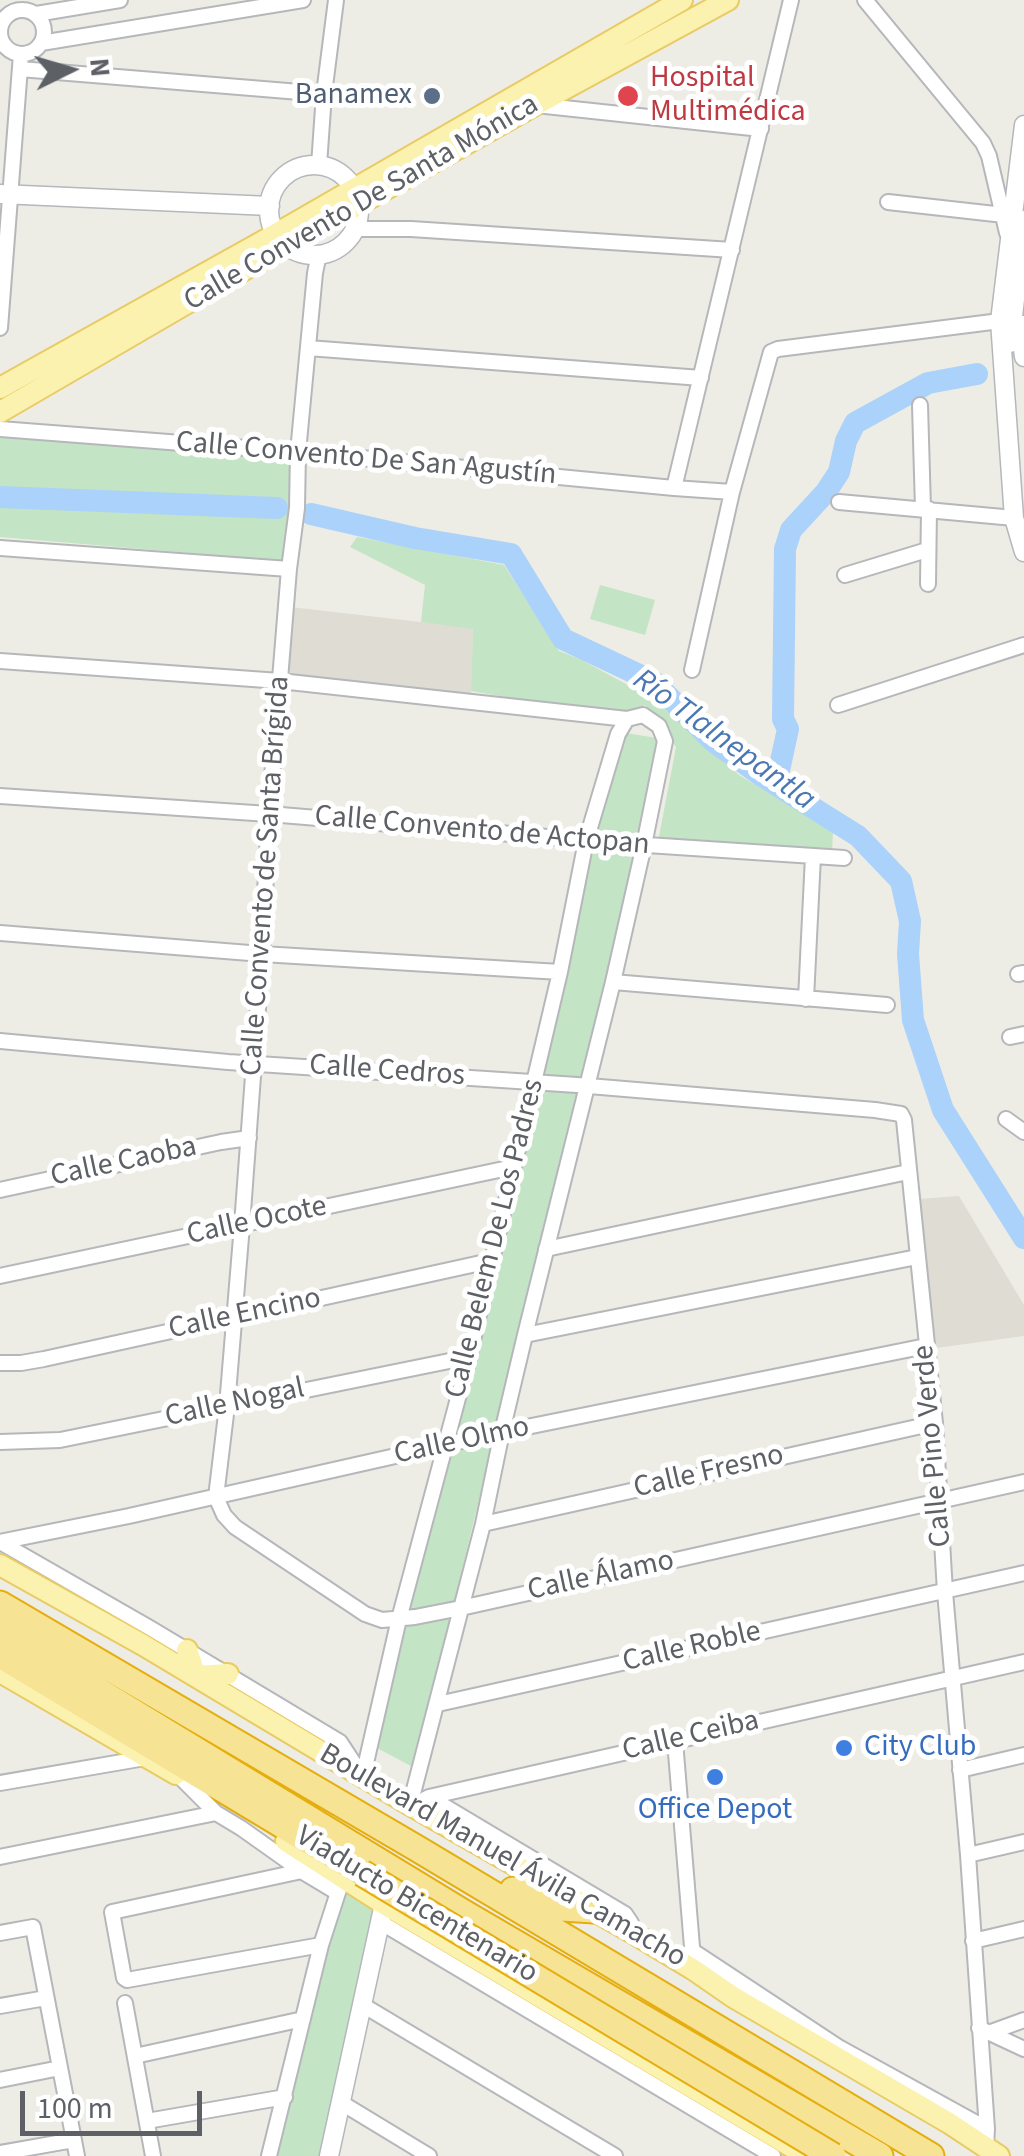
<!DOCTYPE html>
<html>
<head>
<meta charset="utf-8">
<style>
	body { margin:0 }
	#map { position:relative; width:1024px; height:2156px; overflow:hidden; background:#eeede5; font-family:"Source Sans 3",sans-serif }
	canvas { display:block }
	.north { position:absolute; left:20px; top:20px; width:100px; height:100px; -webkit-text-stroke:8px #fff; paint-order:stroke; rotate:85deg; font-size:28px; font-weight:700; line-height:40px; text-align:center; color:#5d6065 }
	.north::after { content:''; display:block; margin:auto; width:35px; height:45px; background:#5d6065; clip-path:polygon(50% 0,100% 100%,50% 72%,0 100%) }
	.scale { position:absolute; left:20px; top:2091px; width:182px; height:45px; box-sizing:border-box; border:5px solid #5d6065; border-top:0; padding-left:12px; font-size:30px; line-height:35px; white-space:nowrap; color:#5d6065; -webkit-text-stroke:8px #fff; paint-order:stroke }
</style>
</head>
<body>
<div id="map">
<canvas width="1024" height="2156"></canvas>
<div class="north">N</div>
<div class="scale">100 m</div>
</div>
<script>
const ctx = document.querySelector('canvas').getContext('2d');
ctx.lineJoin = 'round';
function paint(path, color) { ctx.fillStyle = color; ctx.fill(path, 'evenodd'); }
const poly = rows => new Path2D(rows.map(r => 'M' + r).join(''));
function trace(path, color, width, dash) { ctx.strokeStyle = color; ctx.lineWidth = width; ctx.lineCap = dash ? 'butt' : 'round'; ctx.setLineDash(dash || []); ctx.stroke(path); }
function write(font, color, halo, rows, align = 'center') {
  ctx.font = font + ' "Source Sans 3",sans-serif'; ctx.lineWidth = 10; ctx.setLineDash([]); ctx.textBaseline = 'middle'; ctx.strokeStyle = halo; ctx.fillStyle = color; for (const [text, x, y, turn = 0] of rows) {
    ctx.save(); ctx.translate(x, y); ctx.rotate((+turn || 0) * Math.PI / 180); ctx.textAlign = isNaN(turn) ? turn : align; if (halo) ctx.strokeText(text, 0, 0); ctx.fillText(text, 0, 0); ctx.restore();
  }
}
paint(poly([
	[282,606,473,628,471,704,275,686],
	[959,1196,1024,1305,1024,1336,929,1349,919,1199]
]), '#dedcd3');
paint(poly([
	[0,431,293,460,285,561,0,537],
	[357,537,504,565,559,651,580,659,657,701,739,775,833,831,832,855,658,842,676,747,645,705,627,718,471,691,473,629,421,622,425,585,350,547],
	[600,585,655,600,645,635,590,619],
	[626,733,657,738,657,754,640,838,594,835],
	[594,848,638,852,582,1083,539,1078],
	[537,1088,579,1092,499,1422,452,1432],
	[493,1441,456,1595,411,1766,377,1748,449,1450],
	[335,1872,384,1904,321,2156,271,2156]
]), '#c3e4c5');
trace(poly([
	[0,497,277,508],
	[311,514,415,538,511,554,563,639,654,682,713,741,762,776,858,836,901,881,910,921,908,954,913,1020,943,1110,1024,1238],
	[776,784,788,729,783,719,785,549,791,530,826,492,839,472,846,441,855,423,928,383,977,374]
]), '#aad2fa', 22);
const street = poly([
	[865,0,983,143,989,156,1007,233],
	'0 32a22 22 0 1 1 44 0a22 22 0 1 1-44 0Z',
	[36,14,120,0],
	[41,43,303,0],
	[20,69,324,94],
	[536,105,761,129],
	[319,165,324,94,336,0],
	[888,202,1004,215],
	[354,229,411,229,732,250],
	[319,254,315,273,298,452,297,508,289,569,269,814,262,954,242,1225,227,1406,216,1497,224,1515,235,1527,365,1614,382,1620,415,1617,461,1608,1024,1482],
	[0,328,21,54],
	[308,348,701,378],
	[920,405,923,509],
	[0,429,298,452,674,488,732,492],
	[674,488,791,0],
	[839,502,1014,518],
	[0,548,289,569],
	[845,575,927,550],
	[928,584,929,509],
	[0,661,280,681,627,719,643,715,659,726,665,741,644,845,613,982,525,1335,502,1432,483,1524,410,1805],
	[692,670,732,492,771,352,778,349,1000,321],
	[838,705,1024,645],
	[0,796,269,814,632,844,844,858],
	[0,933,262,954,560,972],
	[1018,974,1024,973],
	[613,982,887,1005],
	[806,999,813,856],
	[1010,1037,1024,1034],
	[0,1041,228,1062,577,1085,875,1110,901,1114,904,1120,935,1423,945,1592,968,1855,987,2129,986,2146],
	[1006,1119,1024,1132],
	[0,1190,221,1142,249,1138],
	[546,1249,908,1172],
	[0,1276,513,1167],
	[525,1335,917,1257],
	[0,1363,21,1363,44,1359,490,1261],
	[0,1442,60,1440,469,1357],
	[483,1524,935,1423],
	[0,1542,129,1516,502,1432,926,1346],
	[0,1542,150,1628,340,1742,359,1771],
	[438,1704,1024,1573],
	[675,1741,693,1959],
	[960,1770,1024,1755],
	[178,1775,216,1813,241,1828,303,1872,338,1893],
	[363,1776,399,1619,469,1357,560,972,586,841,618,734,627,719],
	[0,1783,145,1758],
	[429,1797,1024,1662],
	[425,1799,429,1797,625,1914,631,1923,633,1933],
	[968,1855,1024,1842],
	[0,1857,216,1813],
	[380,1922,773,2156],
	[0,1933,33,1927,77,2156],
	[973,1941,1024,1929],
	[321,1945,127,1980,124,1978,112,1912,325,1866],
	[693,1951,840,2048,987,2129],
	[125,2003,153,2156],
	[361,2004,615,2156],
	[0,2006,46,1998],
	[979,2028,1024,2049],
	[991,2032,1024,2020],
	[135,2056,303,2019],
	[0,2080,60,2068],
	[340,2102,429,2156],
	[147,2121,285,2097],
	[0,2153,74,2140],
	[269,2156,321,1945,343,1877]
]);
const secondary = poly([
	[1024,125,1000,321,1014,518,1024,552],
	'269 210a45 45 0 1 1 90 0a45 45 0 1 1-90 0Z',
	[0,194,270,206],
	[1023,325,1022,341,1024,357],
	[1010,343,1024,220],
	[329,2156,384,1904]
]);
const primary = poly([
	[0,388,276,234,682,0],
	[0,412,287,245,535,105,728,0],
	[0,1565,143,1645,410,1805,633,1933,694,1970,733,1997,949,2123,999,2156],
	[187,1650,196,1676,228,1674],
	[0,1672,176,1774],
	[286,1841,384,1904,807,2156]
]);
const highway = poly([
	[0,1604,418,1849,931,2156],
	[0,1631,464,1913,880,2156],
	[0,1655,362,1873],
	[513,1890,546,1907,594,1910]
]);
trace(street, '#b5b7bb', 18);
trace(secondary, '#b4b7bc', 21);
trace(primary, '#e9cb64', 24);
trace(highway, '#e5ae0e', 29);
trace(street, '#fff', 14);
trace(secondary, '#fff', 18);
trace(primary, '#faf2ae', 20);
trace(highway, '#f6e394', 25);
const highwayBridge = poly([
	[362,1873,833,2156]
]);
trace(highwayBridge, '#e5ae0e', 29, []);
trace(highwayBridge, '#f6e394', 25);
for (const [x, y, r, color] of [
	[432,96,10,"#5c6f8a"],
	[628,96,12,"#e0444e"],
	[844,1748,10,"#3f7fe0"],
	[715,1777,10,"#3f7fe0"]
]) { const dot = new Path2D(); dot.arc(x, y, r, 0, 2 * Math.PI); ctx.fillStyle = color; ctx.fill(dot); trace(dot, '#fff', 4); }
write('30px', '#be3a42', '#fff', [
	["Hospital",650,79],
	["Multimédica",650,113]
], 'left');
write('30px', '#4e5e75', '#fff', [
	["Banamex",412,96]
], 'right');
write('30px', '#5d6065', '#fff', [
	["Calle Convento De Santa Mónica",362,204,-30],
	["Calle Convento De San Agustín",366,460,5],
	["Calle Convento de Actopan",482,832,5],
	["Calle Convento de Santa Brígida",267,876,-86],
	["Calle Cedros",387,1072,4],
	["Calle Caoba",124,1163,-12],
	["Calle Ocote",257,1222,-12],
	["Calle Belem De Los Padres",496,1239,-76],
	["Calle Encino",245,1315,-12],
	["Calle Nogal",235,1404,-12],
	["Calle Olmo",462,1442,-12],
	["Calle Pino Verde",934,1446,-95],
	["Calle Fresno",709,1473,-13],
	["Calle Álamo",601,1577,-12],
	["Calle Roble",692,1648,-13],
	["Calle Ceiba",691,1737,-13],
	["Boulevard Manuel Ávila Camacho",502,1857,30],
	["Viaducto Bicentenario",416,1906,31]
]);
write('30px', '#366cbe', '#fff', [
	["City Club",864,1748],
	["Office Depot",715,1811,"center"]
], 'left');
write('italic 32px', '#4a78b3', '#fff', [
	["Río Tlalnepantla",723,741,36]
]);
</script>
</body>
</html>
